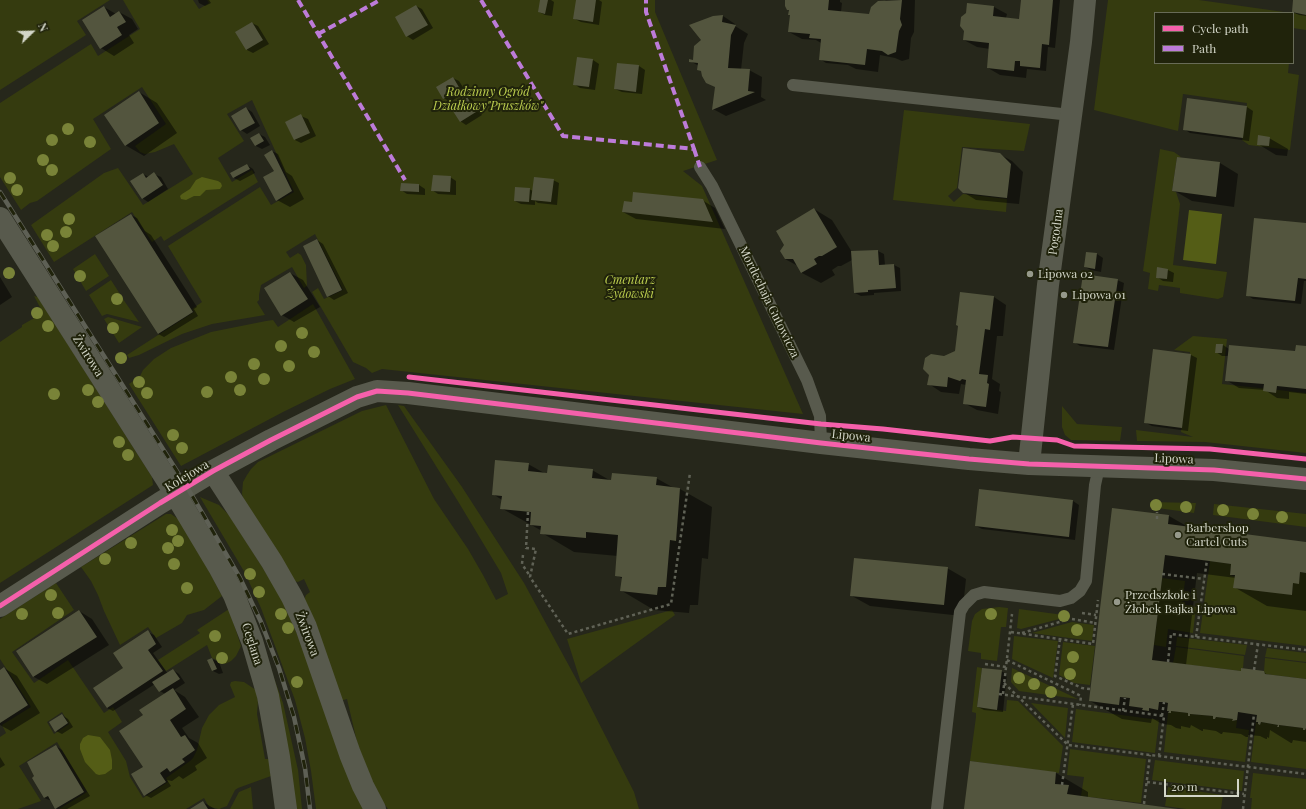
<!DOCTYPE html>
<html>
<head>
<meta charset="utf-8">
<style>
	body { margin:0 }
	#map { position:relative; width:1306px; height:809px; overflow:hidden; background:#26271b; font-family:"Playfair Display",serif }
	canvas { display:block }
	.legend { position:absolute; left:1154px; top:12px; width:140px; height:52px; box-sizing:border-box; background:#20230b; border:1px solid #686b57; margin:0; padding:5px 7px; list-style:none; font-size:12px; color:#d3d6c8 }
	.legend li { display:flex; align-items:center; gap:8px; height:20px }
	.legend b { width:20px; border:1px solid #686b57 }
	.north { position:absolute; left:12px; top:12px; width:40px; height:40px; -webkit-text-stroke:3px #20230b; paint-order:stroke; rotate:67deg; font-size:11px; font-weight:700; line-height:16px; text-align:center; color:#d3d6c8 }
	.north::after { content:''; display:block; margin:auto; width:14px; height:18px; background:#d3d6c8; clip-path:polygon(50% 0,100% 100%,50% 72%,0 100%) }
	.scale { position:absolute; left:1164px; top:779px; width:75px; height:18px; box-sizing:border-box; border:2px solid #d3d6c8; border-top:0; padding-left:5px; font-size:12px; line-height:14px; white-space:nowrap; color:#d3d6c8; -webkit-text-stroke:3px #20230b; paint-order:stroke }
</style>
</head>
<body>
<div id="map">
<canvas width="1306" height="809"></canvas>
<ul class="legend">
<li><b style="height:5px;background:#f560ab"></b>Cycle path</li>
<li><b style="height:5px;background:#bd7bd9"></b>Path</li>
</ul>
<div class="north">N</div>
<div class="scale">20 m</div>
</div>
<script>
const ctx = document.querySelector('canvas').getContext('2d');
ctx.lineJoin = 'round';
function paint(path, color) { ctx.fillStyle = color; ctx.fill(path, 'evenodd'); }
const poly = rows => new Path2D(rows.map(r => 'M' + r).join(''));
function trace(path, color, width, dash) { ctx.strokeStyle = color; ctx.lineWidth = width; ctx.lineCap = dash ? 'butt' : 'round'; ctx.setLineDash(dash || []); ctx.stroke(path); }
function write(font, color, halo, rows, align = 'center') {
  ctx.font = font + ' "Playfair Display",serif'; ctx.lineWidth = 4; ctx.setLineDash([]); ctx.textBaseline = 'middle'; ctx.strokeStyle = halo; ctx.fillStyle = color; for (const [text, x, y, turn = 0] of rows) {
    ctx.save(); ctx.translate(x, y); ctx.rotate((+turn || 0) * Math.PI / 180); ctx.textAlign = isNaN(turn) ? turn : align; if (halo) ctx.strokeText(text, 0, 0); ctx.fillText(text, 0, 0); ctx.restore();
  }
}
paint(poly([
	[0,0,110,0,77,21,86,35,0,90],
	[123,0,193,0,199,9,209,3,207,0,655,0,655,12,717,160,683,171,702,186,803,414,382,369,372,373,366,368,353,362,312,292,318,288,324,299,343,290,315,234,286,252,290,258,298,253,301,255,306,265,307,286,304,288,292,267,261,285,259,295,259,300,257,302,265,315,212,324,182,334,139,355,129,358,127,355,194,312,192,309,202,302,168,246,260,187,271,205,294,192,252,100,227,114,244,141,218,158,232,182,252,170,258,182,164,241,161,236,152,242,132,212,54,262,31,225,104,173,118,168,143,205,193,174,174,144,155,152,145,154,140,152,135,146,166,124,142,87,93,119,111,149,37,201,30,203,21,210,0,177,0,103,91,44,98,56,140,29],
	[1108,0,1199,0,1291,13,1155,13,1155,63,1289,63,1288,73,1299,75,1290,150,1249,145,1242,140,1247,103,1183,94,1178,131,1094,110],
	[1293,13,1306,15,1306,30,1293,28],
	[904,110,1030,124,1024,151,962,147,957,188,948,196,954,202,963,194,1007,199,1006,212,893,200],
	[1160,149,1174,152,1181,157,1177,157,1172,191,1176,192,1180,204,1173,265,1227,272,1223,297,1218,299,1180,293,1180,288,1159,285,1158,291,1148,289,1150,273,1143,271],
	[95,254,109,276,86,291,73,269],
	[111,280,125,302,139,322,107,314,102,316,89,295],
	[34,296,38,297,152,477,153,485,0,583,0,342,22,327,22,325,43,313],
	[313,304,355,379,330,389,283,412,181,466,129,384,140,376,143,370,154,359,171,348,211,332,266,321,273,320,278,327],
	[108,317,142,327,119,343,104,319],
	[1193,336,1227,339,1222,384,1306,393,1306,453,1205,442,1137,441,1136,430,1193,437,1181,432,1190,352,1174,350],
	[386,405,434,499,468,549,483,575,496,600,508,594,501,573,459,503,398,405,404,406,462,487,524,583,580,686,634,792,639,809,388,809,378,795,358,746,347,699,340,701,304,600,306,595,310,592,304,579,298,582,293,581,244,501,242,494,243,482,247,475,251,469,258,462,362,411],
	[1062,406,1077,424,1122,427,1120,441,1071,440,1065,435,1062,427],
	[200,497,219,505,229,515,284,601,366,809,316,809,311,771,305,738,295,700,261,608,245,573],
	[1150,502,1196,503,1194,513,1150,507],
	[1214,504,1306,514,1306,527,1213,515],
	[166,514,171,514,181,521,196,546,222,596,204,610,187,615,182,623,156,638,148,627,120,645,104,611,98,595,91,581,81,567],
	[1210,561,1231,564,1230,575,1292,595,1293,583,1299,583,1300,572,1306,573,1306,646,1200,633],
	[1162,578,1185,581,1182,605,1196,607,1193,633,1168,629,1166,647,1154,645],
	[56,583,74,610,12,652,34,683,68,660,104,713,113,707,122,722,108,732,126,761,130,777,143,798,168,782,166,778,190,761,193,758,197,750,202,728,209,715,219,705,235,697,230,685,231,682,235,681,244,682,256,690,258,700,257,714,265,759,269,759,271,776,238,788,235,790,227,806,219,809,209,807,204,798,186,809,59,809,87,792,57,742,19,766,41,801,18,809,0,809,0,737,6,733,2,725,31,707,0,659,0,619],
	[62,712,69,724,54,734,47,722],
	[999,607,1008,608,1006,627,1001,627,997,661,981,659,981,653,968,651,972,621,975,614,982,609],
	[229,609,241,646,236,656,231,661,225,664,212,658,207,645,166,671,158,660,200,633,197,630],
	[1019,609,1071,616,1021,629,1017,628],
	[672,610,675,615,581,683,567,639],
	[1072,622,1094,625,1092,641,1032,633],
	[1014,636,1058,641,1053,678,1012,659],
	[1177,637,1247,645,1245,655,1176,646],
	[1063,642,1095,646,1090,685,1074,683,1059,675],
	[1176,647,1244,656,1243,668,1241,668,1241,671,1173,663],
	[1267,648,1306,653,1306,662,1265,657],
	[1265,658,1306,663,1306,679,1265,674,1264,671],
	[267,659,283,703,298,770,302,809,295,809],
	[977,667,982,668,977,707,1006,711,1007,700,1018,701,1063,746,1059,773,970,761,976,717,976,713,972,712],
	[1012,668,1078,699,1019,691,1011,682],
	[1031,703,1068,708,1065,738],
	[1076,709,1159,720,1155,753,1072,742],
	[1171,711,1188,713,1188,716,1190,716,1190,714,1213,716,1213,719,1215,719,1216,717,1233,719,1233,721,1237,720,1236,728,1249,730,1245,762,1164,752,1168,713,1171,713],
	[1256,722,1260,725,1261,722,1278,725,1277,727,1279,727,1279,725,1303,728,1303,730,1305,730,1306,728,1306,769,1251,762],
	[1070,749,1146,759,1141,803,1081,796,1084,777,1067,775],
	[1155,760,1244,771,1242,791,1152,780],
	[1253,773,1306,779,1306,809,1251,809,1252,798,1250,798],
	[251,787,253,809,230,809,239,792],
	[1168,787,1223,795,1221,809,1186,809,1165,806]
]), '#353b0f');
paint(poly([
	[202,177,218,181,221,183,222,186,220,189,206,190,200,196,194,196,186,200,181,199,180,196,182,194,190,189,196,180],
	[1189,210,1222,214,1216,264,1183,260],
	[88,735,100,737,110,750,112,760,112,769,105,774,99,775,96,774,85,762,80,749,80,744,83,738]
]), '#545d16');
paint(poly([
	[198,0,209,0,211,3,205,6,199,3],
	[541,0,551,0,554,2,552,16,545,15,539,12],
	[577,0,599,0,602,2,599,25,581,22,575,19],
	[787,0,840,0,840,2,842,3,841,12,870,15,886,0,915,0,914,32,911,38,909,59,902,61,895,58,880,55,878,72,856,69,848,65,826,63,820,59,821,43,816,40,802,39,789,32,791,15,790,11,788,10],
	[1022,0,1060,0,1055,48,1048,47,1046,71,1027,69,1026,78,1000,75,988,68,990,49,977,47,964,40,968,4,994,7,1007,14,1006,18,1020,20],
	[1294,0,1306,0,1306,16,1299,15,1293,12],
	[416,6,422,9,433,28,413,40,407,36],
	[104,7,116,14,119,12,132,19,138,29,129,35,134,43,114,56,101,48,83,20],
	[723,16,735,24,735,26,748,34,744,43,741,70,749,70,762,77,761,97,766,100,726,116,713,109,716,87,703,72,699,70,699,66,690,61,693,61],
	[252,23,258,26,269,44,253,53,247,50,236,32],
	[593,60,599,64,595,90,580,88,574,84],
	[639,66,645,70,642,94,622,92,615,89],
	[453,78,459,81,466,92,450,102,444,98],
	[139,92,157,103,177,133,144,156,125,145],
	[466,96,472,99,482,115,466,125,460,121],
	[1247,107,1253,111,1249,141,1190,133,1184,129],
	[246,108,252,112,260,126,247,134,241,130],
	[301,116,308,119,316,136,301,143,295,140],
	[259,134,265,137,270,145,262,149,256,146],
	[1269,138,1288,149,1287,156,1276,155,1258,144],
	[272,151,278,154,286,172,292,176,304,199,290,207,277,200],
	[999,154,1012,161,1023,172,1019,204,976,200,963,192],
	[1220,163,1238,174,1234,207,1192,201,1173,190],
	[247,165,253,169,255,173,240,181,234,178],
	[143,174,149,177,154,174,161,177,168,189,148,202,142,198],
	[450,177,456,181,456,195,438,194,432,190],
	[553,180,559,183,557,205,538,203,535,201,535,205,521,204,515,201,529,189,533,191],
	[402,184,419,185,425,189,425,195,407,194,401,190],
	[702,200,715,208,725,229,636,219,623,212],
	[814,209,832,220,852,252,878,251,884,254,885,265,894,265,900,268,901,291,874,293,874,295,861,296,855,293,852,260,841,266,838,266,832,270,835,275,821,283,802,273,798,266,785,259],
	[131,215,137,218,145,231,151,235,197,307,194,309,198,316,164,337,158,334],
	[1306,224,1306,281,1304,281,1301,304,1253,299,1247,295],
	[317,240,323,244,348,293,334,300,328,296],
	[1087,253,1097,254,1103,258,1101,272,1091,270,1085,267],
	[1168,270,1174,273,1173,282,1163,281,1157,277],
	[290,273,303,280,320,307,294,322,282,315],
	[0,277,12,297,0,305],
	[1117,280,1124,283,1114,350,1080,346,1074,342],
	[994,297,1006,305,1003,336,997,336,992,379,1000,384,999,391,1001,392,998,414,977,410,964,403,966,385,961,384,959,394,941,392,929,384,944,357,956,351],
	[1223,345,1229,349,1296,352,1306,347,1306,394,1289,392,1289,399,1277,398,1265,390,1239,388,1226,380,1228,356,1222,356,1216,352],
	[1191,355,1197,358,1188,431,1152,426,1146,423],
	[528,464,546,474,592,470,611,481,656,478,674,488,680,489,712,507,708,559,702,558,698,605,690,605,689,613,654,610,622,591,623,579,616,575,618,556,574,552,542,533,542,531,501,508,502,500,493,494],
	[980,490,1073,501,1079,505,1075,540,982,529,976,526],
	[1113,509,1169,516,1190,528,1306,543,1306,611,1267,606,1234,587,1236,578,1197,573,1186,665,1242,672,1263,672,1270,676,1306,680,1306,742,1293,740,1292,743,1291,743,1270,730,1269,738,1267,737,1267,739,1266,739,1260,736,1248,735,1248,737,1246,737,1241,734,1223,732,1222,734,1221,734,1216,731,1203,729,1203,731,1202,731,1191,725,1190,728,1181,726,1181,729,1176,728,1171,725,1162,724,1152,718,1151,723,1122,719,1090,701],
	[947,568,966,579,962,616,870,606,852,596],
	[79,611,92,619,109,645,47,684,34,677,17,651],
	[148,632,154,635,162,647,153,653,168,674,173,670,179,674,185,683,174,690,185,697,199,717,182,728,189,738,198,743,207,758,195,766,197,770,183,779,179,776,172,781,167,780,171,786,151,798,145,795,144,716,165,694,160,691,155,684,113,711,107,708,124,668],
	[212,659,219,662,223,673,219,674,213,671,209,660],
	[4,668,17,676,40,713,11,731,0,725,0,671],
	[1001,671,1007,674,1003,712,984,710,978,707],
	[62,715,68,719,73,727,62,734,56,731],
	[56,746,62,750,90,796,67,809,57,809,52,801,44,798],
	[0,757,5,765,0,768],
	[971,762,1056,773,1088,792,1088,798,1177,809,965,809],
	[203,802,215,809,192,809]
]), '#0007');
paint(poly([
	[540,0,548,0,545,14,538,12],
	[576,0,596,0,593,22,573,19],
	[785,0,829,0,828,10,869,14,871,7,878,1,902,0,900,19,902,25,899,31,896,52,888,55,882,51,867,49,865,65,819,60,821,39,809,38,810,34,788,32,790,15,788,15,789,10,787,10,785,6],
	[1021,0,1053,0,1049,45,1042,44,1040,68,1020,66,1020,61,1015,61,1014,71,987,68,989,43,963,40,964,31,960,26,961,17,966,13,967,3,994,6,993,16,1019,19],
	[1293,0,1306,0,1306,15,1292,12],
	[416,5,428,25,406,37,395,17],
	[104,6,110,17,119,11,126,22,117,27,122,35,100,49,82,20],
	[723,15,722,22,736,25,731,35,728,68,750,69,748,91,755,92,712,110,715,87,706,83,702,76,701,71,697,70,698,63,689,62,689,59,693,60,694,46,701,40,689,25,713,16],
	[252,22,263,40,246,50,235,32],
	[577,57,593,59,589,87,573,85],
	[617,63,639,65,636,92,614,89],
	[453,77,460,89,443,99,436,87],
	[139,91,159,123,125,146,104,115],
	[466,95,476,112,460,122,449,105],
	[1187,98,1247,106,1243,138,1183,130],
	[246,107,255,123,240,131,231,116],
	[301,114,310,133,294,140,285,122],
	[259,133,264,141,255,146,250,138],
	[1258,135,1270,137,1269,146,1257,145],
	[963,148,1000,153,1011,164,1007,198,963,193,958,188],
	[272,150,292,191,276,201,263,177,274,171,264,155],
	[1177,157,1220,162,1216,197,1172,191],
	[247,164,250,169,233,178,230,173],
	[154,172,163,185,142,199,130,181,143,173,146,178],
	[433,175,451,176,450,192,431,191],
	[534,177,554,179,551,202,531,200],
	[401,183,419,184,419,192,400,191],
	[515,187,530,188,529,202,514,201],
	[633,192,703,199,713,222,622,212,624,201,632,202],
	[814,208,837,247,822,256,819,256,814,259,817,264,801,273,793,259,785,259,780,251,784,245,776,231],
	[131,214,193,312,158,334,95,236],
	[1254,218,1306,223,1306,279,1298,278,1295,301,1246,296],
	[317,239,342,290,327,297,303,246],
	[878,250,879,265,894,264,896,288,868,290,868,292,854,293,851,251],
	[1086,252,1097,253,1095,269,1084,267],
	[1157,267,1168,269,1167,279,1156,278],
	[290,272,308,299,281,316,264,288],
	[1083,274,1118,279,1108,347,1073,343],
	[960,292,994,296,990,330,985,329,979,374,988,375,987,383,989,384,986,407,963,404,966,380,962,379,960,381,948,377,947,387,927,385,929,375,923,369,925,358,931,354,944,356,955,351,958,326,956,325],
	[1216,344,1223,344,1222,353,1215,353],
	[1229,345,1295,351,1296,345,1306,346,1306,389,1277,386,1276,393,1263,391,1264,384,1225,381],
	[1153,349,1191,354,1182,428,1144,423],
	[495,460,529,463,528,471,547,473,548,465,593,469,592,478,611,480,612,473,657,477,656,485,680,488,676,541,670,540,666,587,658,587,657,595,620,591,622,577,615,576,618,535,586,532,586,538,540,534,541,526,530,525,531,512,500,509,502,496,492,495],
	[979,489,1073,500,1069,537,975,526],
	[1112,508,1169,515,1168,524,1306,542,1306,573,1300,572,1299,584,1293,583,1292,595,1233,588,1235,575,1230,575,1231,564,1165,555,1152,660,1241,671,1241,668,1264,671,1265,674,1306,679,1306,728,1305,730,1303,730,1303,728,1279,725,1279,727,1277,727,1278,725,1261,722,1260,725,1258,724,1258,722,1256,722,1257,715,1238,712,1237,720,1232,721,1233,719,1216,717,1215,719,1213,719,1213,716,1190,714,1190,716,1188,716,1188,713,1171,711,1171,713,1168,713,1169,711,1167,711,1168,703,1164,702,1159,702,1158,710,1149,708,1149,711,1142,710,1143,708,1129,706,1130,698,1120,697,1119,705,1089,701],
	[854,558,948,567,944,605,850,596],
	[79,610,97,637,33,677,16,651],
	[148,630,156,644,148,650,163,671,107,708,93,688,123,668,113,653],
	[212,658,217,669,212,671,207,660],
	[4,667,28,705,0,723,0,670],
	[982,668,1002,670,997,710,977,707],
	[173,669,180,679,159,692,152,682],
	[173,688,186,709,170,720,181,737,185,735,195,750,182,759,185,762,170,772,167,768,160,773,166,782,144,796,131,774,143,767,119,731,143,715,139,710],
	[62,714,68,723,55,732,49,722],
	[56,745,84,792,55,809,48,796,44,798,32,778,34,776,27,762],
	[970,761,1056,772,1055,784,1069,785,1067,794,1178,809,964,809],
	[203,801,208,809,190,809]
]), '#53553e');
trace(poly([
	[528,512,526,548,536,549,530,577,568,634,671,604,690,473],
	[1157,519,1157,512],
	[523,555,522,564,530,576],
	[1162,574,1204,579],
	[1082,613,1096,615],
	[1072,619,1095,623],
	[1011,632,1093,644,1098,600],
	[1022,633,1063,621],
	[1196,637,1207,560],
	[1060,639,1055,676,1082,688,1090,689],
	[1007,660,1081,696,1080,705],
	[1168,662,1171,634,1306,650],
	[985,664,1006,667],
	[1254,670,1258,644],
	[1004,683,1068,745,1306,774],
	[999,694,1164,716,1159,756],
	[1003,694,1012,614],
	[1123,711,1125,698],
	[1162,716,1164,702],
	[1147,782,1244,794],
	[1062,785,1073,704],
	[1144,804,1150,755],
	[1243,809,1254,714]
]), '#606256', 2.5, [3, 3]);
trace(poly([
	[793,85,1071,115],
	[700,167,712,186,807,380,820,416,821,443],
	[937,809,960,612,964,605,974,595,984,592,1060,601,1071,598,1080,591,1086,581,1095,485,1099,467]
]), '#585a4d', 12);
trace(poly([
	[0,218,167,480,219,567,234,595,252,641,268,696,279,757,286,809],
	[1029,464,1048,285,1081,42,1085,0],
	[213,471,272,562,292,597,306,627,350,754,363,786,375,809],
	[0,606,160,503,213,471,271,440,357,397,377,391,408,393,821,443,969,459,1029,464,1214,470,1306,479]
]), '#585a4d', 22);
const rail = poly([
	[0,192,187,487,240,578,261,622,279,668,294,717,305,768,310,809]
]);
trace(rail, '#5e6055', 4.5);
trace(rail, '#20230b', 3, [9]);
trace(poly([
	[298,0,405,180],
	[481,0,563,136,694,149,646,12,646,0],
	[318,34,380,0],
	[694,149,700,167]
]), '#bd7bd9', 4, [8, 4]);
trace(poly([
	[409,377,821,424,883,429,990,441,1013,437,1057,440,1074,446,1210,449,1306,459],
	[0,606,160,503,213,471,271,440,357,397,377,391,408,393,821,443,969,459,1029,464,1214,470,1306,479]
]), '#f560ab', 5);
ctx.fillStyle = '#798338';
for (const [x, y] of [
	[68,129],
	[52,140],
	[90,142],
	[43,160],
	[52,170],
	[10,178],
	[17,190],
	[69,219],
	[66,232],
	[47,235],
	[53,246],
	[9,273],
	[80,276],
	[117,299],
	[37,313],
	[48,326],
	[113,328],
	[302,333],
	[281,346],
	[314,352],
	[121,358],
	[254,364],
	[289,366],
	[231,377],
	[264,379],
	[139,382],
	[88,390],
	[240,390],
	[207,392],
	[147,393],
	[54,394],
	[98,402],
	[173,435],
	[119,442],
	[182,448],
	[128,455],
	[1156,505],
	[1186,507],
	[1223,510],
	[1253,514],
	[1282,517],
	[172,530],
	[178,541],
	[131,543],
	[168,548],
	[105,559],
	[174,564],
	[250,574],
	[187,588],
	[259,592],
	[51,595],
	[58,613],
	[22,614],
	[281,614],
	[991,614],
	[1064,616],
	[288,628],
	[1077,630],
	[215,636],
	[1073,657],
	[222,658],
	[1070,674],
	[1019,678],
	[297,682],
	[1034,684],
	[1051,692]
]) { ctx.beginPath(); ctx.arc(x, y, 6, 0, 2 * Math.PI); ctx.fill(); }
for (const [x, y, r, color] of [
	[1030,274,4,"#96998b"],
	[1064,295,4,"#96998b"],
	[1178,535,4,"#96998b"],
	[1117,602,4,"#96998b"]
]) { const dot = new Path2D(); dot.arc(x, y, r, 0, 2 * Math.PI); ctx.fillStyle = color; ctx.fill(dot); trace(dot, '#20230b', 1.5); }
write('italic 12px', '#bdcf4f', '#20230b', [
	["Rodzinny Ogród",488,92],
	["Działkowy\"Pruszków\"",488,106],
	["Cmentarz",630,280],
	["Żydowski",630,294]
]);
write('12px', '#d3d6c8', '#20230b', [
	["Pogodna",1056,232,-82],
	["Mordechaja Gutowicza",769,302,64],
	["Żwirowa",88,356,58],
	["Lipowa",851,436,6],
	["Lipowa",1174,459,2],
	["Kolejowa",187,476,-31],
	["Żwirowa",307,634,69],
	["Ceglana",252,644,72]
]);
write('12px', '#d3d6c8', '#20230b', [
	["Lipowa 02",1038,274],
	["Lipowa 01",1072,295],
	["Barbershop",1186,528],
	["Cartel Cuts",1186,542],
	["Przedszkole i",1125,595],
	["Żłobek Bajka Lipowa",1125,609]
], 'left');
</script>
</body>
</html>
